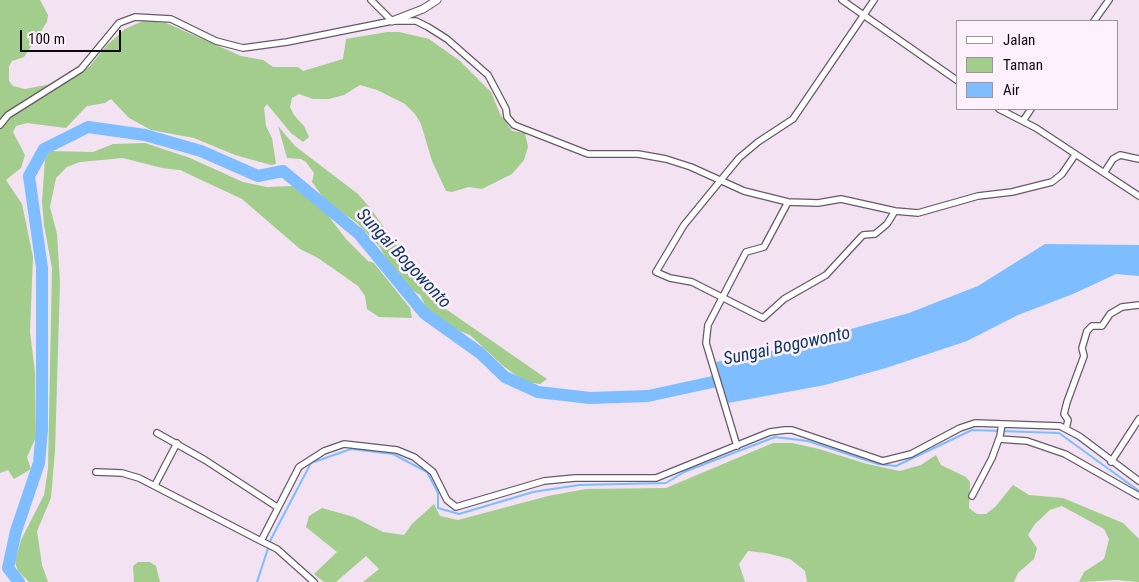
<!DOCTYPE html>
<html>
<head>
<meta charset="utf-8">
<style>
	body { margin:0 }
	#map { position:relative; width:1139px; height:582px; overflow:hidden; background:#f2e2f2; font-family:"Roboto Condensed",sans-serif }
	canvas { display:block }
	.legend { position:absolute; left:956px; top:20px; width:162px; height:90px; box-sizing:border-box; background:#fef1fd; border:1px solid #9e949d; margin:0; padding:6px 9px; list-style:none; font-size:15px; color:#0e090e }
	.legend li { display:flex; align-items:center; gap:10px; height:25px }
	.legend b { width:25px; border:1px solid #9e949d }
	.scale { position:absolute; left:20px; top:30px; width:101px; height:22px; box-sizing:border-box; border:2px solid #0e090e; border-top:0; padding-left:6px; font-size:15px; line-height:18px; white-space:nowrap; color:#0e090e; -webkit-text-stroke:4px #fef1fd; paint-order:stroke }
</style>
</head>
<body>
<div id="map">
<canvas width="1139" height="582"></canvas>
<ul class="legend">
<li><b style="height:6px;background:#fff"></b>Jalan</li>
<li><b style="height:14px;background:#a3cd8d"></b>Taman</li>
<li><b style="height:14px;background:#7ebdff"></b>Air</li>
</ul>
<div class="scale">100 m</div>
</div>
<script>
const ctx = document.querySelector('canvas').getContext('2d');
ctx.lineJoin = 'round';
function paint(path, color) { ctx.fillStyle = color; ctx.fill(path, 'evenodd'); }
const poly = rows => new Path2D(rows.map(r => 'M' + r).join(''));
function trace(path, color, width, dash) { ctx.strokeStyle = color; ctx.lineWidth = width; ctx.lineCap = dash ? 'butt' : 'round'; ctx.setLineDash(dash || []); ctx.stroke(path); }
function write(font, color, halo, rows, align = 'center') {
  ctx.font = font + ' "Roboto Condensed",sans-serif'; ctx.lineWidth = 5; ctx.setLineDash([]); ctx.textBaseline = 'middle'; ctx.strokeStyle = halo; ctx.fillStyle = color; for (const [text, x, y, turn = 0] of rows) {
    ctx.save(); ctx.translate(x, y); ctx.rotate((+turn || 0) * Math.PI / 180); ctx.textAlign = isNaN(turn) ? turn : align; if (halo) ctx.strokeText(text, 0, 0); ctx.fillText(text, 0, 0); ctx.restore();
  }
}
paint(poly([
	[0,0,40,0,48,15,47,22,24,57,12,61,9,66,9,81,13,86,25,89,67,81,90,66,107,45,125,29,143,21,166,23,241,56,263,60,273,67,298,67,303,71,343,59,346,39,387,32,399,32,429,39,460,61,491,92,500,114,512,131,525,133,528,147,524,160,512,174,482,189,469,187,452,192,446,191,432,161,421,124,415,114,405,104,377,90,360,85,344,95,329,99,313,99,299,94,292,98,290,107,294,115,304,126,309,137,303,142,291,133,267,104,264,108,266,126,272,138,276,164,271,165,235,155,194,138,151,130,129,118,111,99,105,103,87,106,66,128,27,123,16,126,13,132,25,155,21,168,6,180,22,204,33,257,30,332,35,372,36,437,27,457,31,469,14,479,8,470,0,473],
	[278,126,295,146,358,194,371,209,425,285,427,291,440,305,547,379,540,384,525,382,502,365,470,335,449,327,428,311,420,295,407,287,392,269,379,246,356,222,327,203,312,182,314,173,306,162,301,159,287,158],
	[145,143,190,158,243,182,267,187,292,186,323,209,346,239,368,261,374,263,410,308,412,318,379,317,367,309,365,296,358,286,318,258,300,249,242,199,180,170,162,168,123,158,80,162,67,167,56,178,50,207,57,234,60,282,55,450,51,498,37,531,42,565,48,582,29,582,18,571,15,562,21,540,44,495,48,469,52,268,44,225,42,202,45,159,50,151,93,152,113,144],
	[773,443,792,443,819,449,867,464,900,471,921,465,936,455,941,465,966,477,970,482,969,508,977,514,986,514,995,507,1013,485,1029,495,1063,498,1123,523,1139,539,1139,582,1117,580,1079,582,1084,572,1104,559,1109,539,1104,529,1062,506,1050,510,1035,524,1028,535,1037,548,1034,559,1018,573,1014,582,807,582,805,571,790,559,766,553,748,551,739,564,745,582,363,582,379,569,366,556,336,582,324,582,314,574,337,552,306,527,309,516,322,508,354,517,383,532,404,535,412,524,434,504,440,516,458,520,548,496,586,489,666,488],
	[138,562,150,562,156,566,160,582,134,582,133,566]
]), '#a3cd8d');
paint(poly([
	[1045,244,1139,245,1139,276,1116,274,1073,294,1018,315,967,341,886,368,825,385,728,403,716,362,767,352,909,313,978,286]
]), '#7ebdff');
trace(poly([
	[257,582,271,539,311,463,351,449,393,454,427,472,438,493,438,508,459,514,533,492,579,485,666,483,684,472,775,437,808,441,878,464,896,466,972,430,1059,433,1139,491]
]), '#7ebdff', 2);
trace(poly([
	[19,582,8,568,16,531,39,463,42,430,42,268,29,176,44,149,88,127,145,135,201,151,258,176,283,171,359,234,424,313,480,353,505,377,538,392,590,398,648,396,731,378]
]), '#7ebdff', 12);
const minor = poly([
	[371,0,392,21],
	[842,0,958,81],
	[874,0,793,119,758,142,739,158,684,225,656,272,670,278,692,282,763,318,784,299,826,275,863,235,875,234,887,224,895,211],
	[1094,21,1109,0],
	[999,109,1036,128,1139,196],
	[1023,121,1031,109],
	[0,125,8,115,81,69,119,23,135,17,171,19,216,41,243,48,287,42,392,21,416,21,428,27,447,39,488,75,506,109,507,117,514,125,588,154,638,154,666,159,691,167,744,191,788,202,764,247,746,252,708,325,706,343,737,446],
	[1104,173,1113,159,1120,155,1139,159],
	[788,202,818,203,841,199,895,211,918,213,978,196,1012,192,1052,182,1062,174,1075,155],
	[1066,429,1068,420,1064,414,1067,402,1084,356,1082,348,1087,331,1092,326,1102,326,1110,314,1122,307,1139,305],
	[157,433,205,460,277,507],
	[999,439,1027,441,1065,454,1139,496],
	[1111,462,1139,419],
	[96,472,122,473,139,478,261,541],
	[155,485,177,443],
	[972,496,992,458,1000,436,1002,424],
	[314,582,277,549,261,541,299,467,324,451,344,444,397,450,414,457,433,472,447,500,456,507,544,481,575,478,656,478,770,432,785,430,792,430,883,461,911,454,960,428,975,423,1060,426,1079,436,1139,481]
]);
const tertiary = poly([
	[392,21,423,9,437,0]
]);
trace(minor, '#675a67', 8);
trace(tertiary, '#675a67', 9);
trace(minor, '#fff', 5.5);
trace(tertiary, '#fff', 7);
write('italic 18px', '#0d3b64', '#fef1fd', [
	["Sungai Bogowonto",403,259,47],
	["Sungai Bogowonto",787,347,-12]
]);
</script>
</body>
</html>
